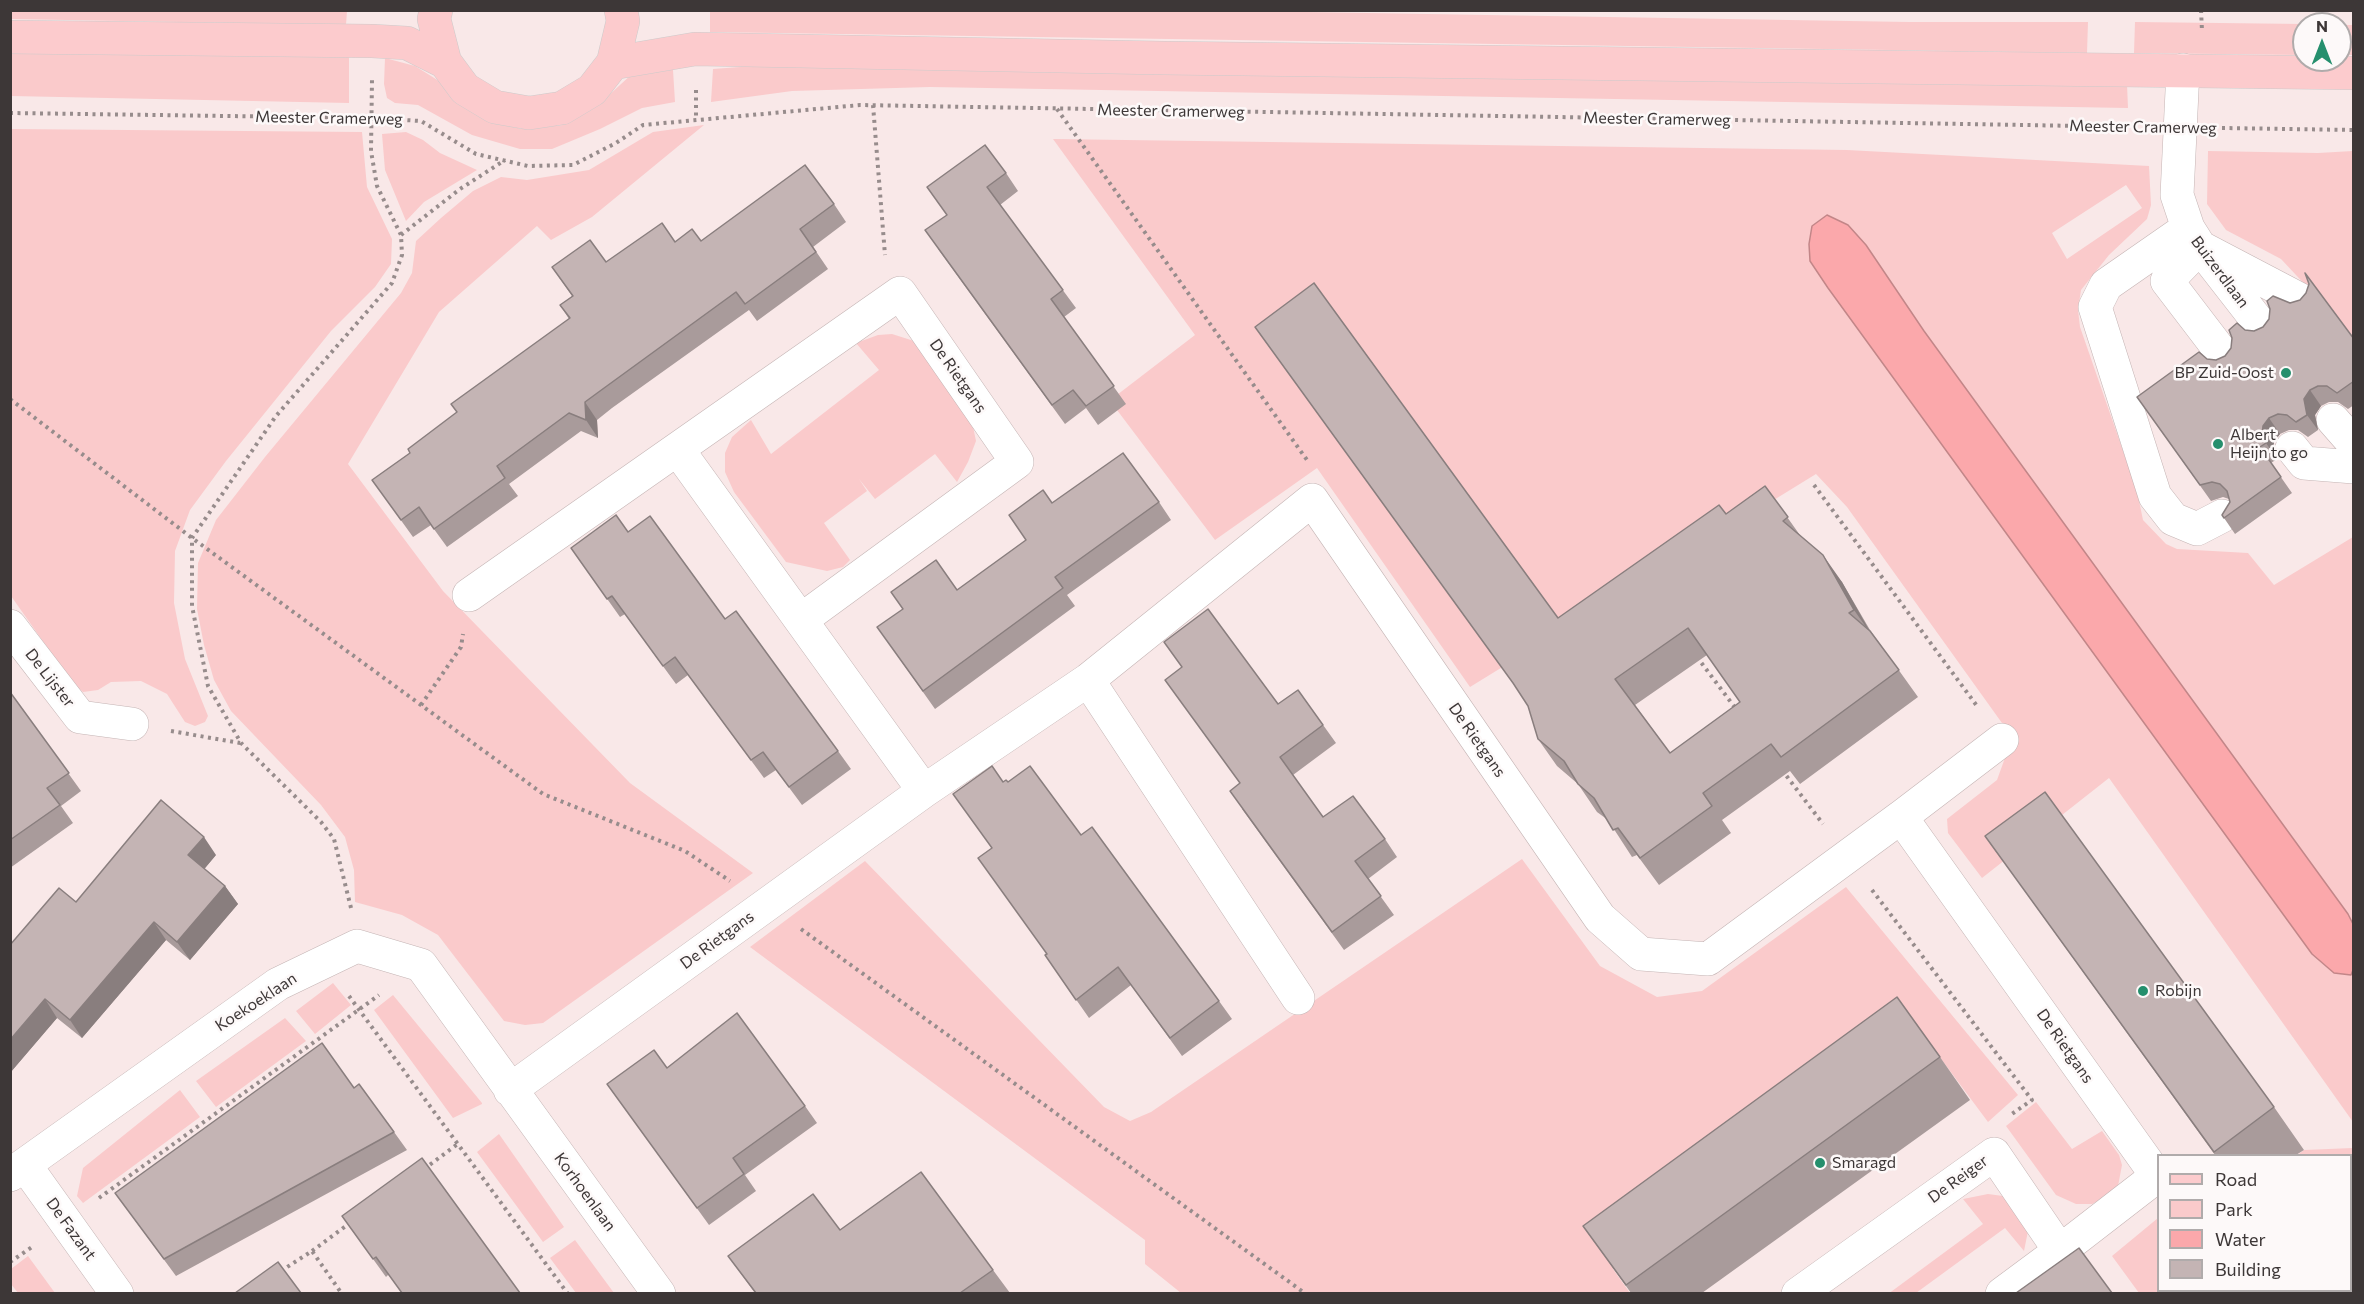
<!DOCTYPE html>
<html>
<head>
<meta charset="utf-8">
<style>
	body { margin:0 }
	#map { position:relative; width:2364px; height:1304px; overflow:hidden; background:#f9e8e8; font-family:Commissioner,sans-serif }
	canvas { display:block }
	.frame { position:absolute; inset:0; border:12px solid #3d3737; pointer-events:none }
	.legend { position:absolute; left:2157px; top:1154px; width:195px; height:138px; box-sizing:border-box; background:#fdf9f9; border:2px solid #b0abab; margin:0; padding:8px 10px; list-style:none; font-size:18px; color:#3d3737 }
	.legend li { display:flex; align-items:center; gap:12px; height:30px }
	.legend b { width:30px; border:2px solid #b0abab }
	.north { position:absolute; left:2292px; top:12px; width:60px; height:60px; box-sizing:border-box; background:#fdf9f9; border:2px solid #b0abab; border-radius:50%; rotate:0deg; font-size:16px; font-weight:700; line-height:24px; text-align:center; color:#3d3737 }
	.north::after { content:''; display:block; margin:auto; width:21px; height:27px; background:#258f6d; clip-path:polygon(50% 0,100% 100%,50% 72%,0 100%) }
</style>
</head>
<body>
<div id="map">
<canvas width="2364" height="1304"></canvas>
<div class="frame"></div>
<ul class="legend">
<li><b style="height:8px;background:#fccbcd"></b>Road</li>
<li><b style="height:16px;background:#facacb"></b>Park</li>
<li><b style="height:16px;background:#fba8ab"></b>Water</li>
<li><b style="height:16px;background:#c4b4b4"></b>Building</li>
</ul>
<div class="north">N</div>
</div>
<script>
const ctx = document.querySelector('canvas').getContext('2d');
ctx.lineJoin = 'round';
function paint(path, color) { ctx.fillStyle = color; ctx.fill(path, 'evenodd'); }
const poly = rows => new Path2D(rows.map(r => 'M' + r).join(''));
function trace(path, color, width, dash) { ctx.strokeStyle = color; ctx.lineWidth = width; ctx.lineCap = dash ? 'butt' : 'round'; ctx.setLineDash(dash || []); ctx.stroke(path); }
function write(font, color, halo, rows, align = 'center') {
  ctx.font = font + ' Commissioner,sans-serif'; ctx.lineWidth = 5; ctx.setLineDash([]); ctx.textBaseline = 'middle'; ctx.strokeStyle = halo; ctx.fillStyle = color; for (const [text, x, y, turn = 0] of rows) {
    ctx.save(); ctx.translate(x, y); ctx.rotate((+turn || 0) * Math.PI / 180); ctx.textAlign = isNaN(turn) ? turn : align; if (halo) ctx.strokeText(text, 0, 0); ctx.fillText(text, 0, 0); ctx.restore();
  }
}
paint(poly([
	[11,10,347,11,346,25,11,19],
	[710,10,1186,10,1909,22,2088,22,2087,53,710,32],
	[2135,22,2304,24,2304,55,2134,53],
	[2340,25,2353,25,2353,55,2340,55],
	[11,50,349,56,349,103,11,96],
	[385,58,415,66,439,81,466,108,492,122,522,129,563,125,597,106,632,74,656,68,673,70,675,102,642,108,600,129,552,149,520,149,472,135,418,105,395,103,387,98,384,84],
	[767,65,2127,84,2128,108,930,87,792,91,711,102,713,69],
	[704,125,592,217,551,240,537,226,439,312,348,464,443,591,630,783,753,873,543,1023,525,1025,504,1021,438,935,402,915,355,902,354,870,345,837,321,805,231,711,214,680,204,645,197,609,198,563,216,520,265,457,401,293,412,273,416,241,441,218,473,191,501,177,527,180,589,170,653,132],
	[10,129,362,132,367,187,392,239,391,264,375,287,331,331,226,461,190,510,175,551,174,603,185,659,208,716,205,722,195,726,185,722,167,694,141,681,111,682,98,690,83,692,73,684,11,596],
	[406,132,423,140,440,153,477,170,424,202,406,221,385,170,382,134],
	[1053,139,1847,150,2149,166,2151,205,2147,219,2109,255,2081,290,2078,310,2080,327,2137,491,2143,520,2166,544,2177,549,2248,553,2274,585,2353,537,2353,926,2348,914,1924,331,1866,245,1810,261,2312,954,2334,973,2350,975,2353,970,2353,1122,2109,778,1982,878,1948,833,1947,819,1997,780,2014,733,2007,730,1847,507,1816,474,1470,687,1317,468,1215,540,1117,410,1113,398,1195,335],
	[2126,185,2142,208,2067,259,2052,233],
	[2208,151,2318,153,2353,151,2353,343,2326,307,2281,259,2226,230,2207,204],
	[892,334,914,341,971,417,976,441,968,462,957,482,935,454,875,499,859,479,867,491,824,523,850,560,843,567,827,571,786,562,734,492,725,472,725,453,732,437,751,420,771,454,879,370,856,343,878,335],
	[1522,859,1600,966,1657,997,1702,991,1846,887,2018,1095,1988,1122,1927,1040,1613,1269,1630,1293,1181,1293,1145,1264,1145,1240,750,947,865,861,1104,1107,1130,1121,1151,1112],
	[333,983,351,1005,315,1034,296,1011],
	[393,995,482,1103,482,1104,453,1118,374,1010],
	[285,1018,306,1041,216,1107,196,1081],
	[180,1090,200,1117,83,1203,77,1196,83,1168],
	[2036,1102,2072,1149,2102,1131,2119,1155,2122,1165,2118,1186,2111,1194,2092,1204,2076,1204,2056,1195,2006,1126],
	[499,1134,564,1227,543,1242,477,1152],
	[2353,1148,2353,1180,2351,1185,2350,1156,2296,1156,2304,1150],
	[1988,1194,2003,1196,2015,1205,2028,1231,2024,1251,2005,1228,1916,1293,1888,1294,1983,1224,1963,1199],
	[2158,1218,2158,1290,2289,1291,2287,1294,2139,1293,2112,1256],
	[575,1240,614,1293,576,1293,550,1258],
	[28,1256,55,1293,18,1293,11,1284,11,1269]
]), '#facacb');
const water = poly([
	[1827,215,1848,225,1866,245,1924,331,2348,914,2354,926,2353,970,2351,975,2334,973,2312,954,1828,288,1810,261,1809,244,1812,226,1827,215]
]);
paint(water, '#fba8ab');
trace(water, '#c28688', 1.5);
const minor = poly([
	[2183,70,2177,195,2188,228,2200,247,2263,328],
	[2188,228,2106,285,2095,307,2155,496,2173,519,2197,529,2222,516],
	[2225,357,2167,281,2200,247,2301,300],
	[2333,420,2354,444],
	[2292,448,2304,463,2354,467],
	[678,450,924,791],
	[469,595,900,293,1017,462,801,620],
	[10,626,80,717,132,724],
	[1088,680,1298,998],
	[1901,817,2002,740],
	[510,1090,924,791,1088,680,1312,500,1600,918,1641,954,1708,959,1901,817,2157,1176,2060,1251],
	[25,1165,117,1294],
	[10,1175,278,984,357,946,421,965,659,1294],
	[1798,1294,1994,1154,2060,1251,2002,1294]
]);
const major = poly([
	[436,10,434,19,445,62,465,89,495,107,529,113,562,108,592,90,613,63,623,21,621,10],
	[10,37,372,41,407,43,445,62],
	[613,63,695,49,1164,58,2354,73]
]);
trace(minor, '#c4b4b4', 34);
trace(major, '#cdcbcb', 34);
trace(poly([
	[2201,10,2202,31],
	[696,90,696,119],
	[873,105,885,255],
	[1057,109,1307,460],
	[10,113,371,118,421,121,476,154,528,166,573,165,616,143,643,125,860,105,2140,127],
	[2222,128,2354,130],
	[401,235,460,189,505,160],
	[10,399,192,538,543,794,685,851,730,881],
	[1814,485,1977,706],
	[1697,657,1736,709],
	[421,705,461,647,463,634],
	[171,731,240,743],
	[1782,770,1823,824],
	[1872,890,2032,1100,2009,1116],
	[351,908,334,839,321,822,241,743,208,686,192,606,192,538,276,416,392,283,402,255,401,235,377,186,371,151,372,80],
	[801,929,1306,1294],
	[349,996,568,1294],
	[424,1169,459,1143],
	[99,1198,379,995],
	[312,1251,350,1223],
	[2350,1253,2354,1248],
	[10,1262,32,1247],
	[281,1271,312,1251,342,1294],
	[2327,1294,2328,1290]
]), '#978c8c', 4, [3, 4.5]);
trace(minor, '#fff', 33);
trace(major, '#fccbcd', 33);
paint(poly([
	[1006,173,1018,191,1000,205,1076,308,1064,317,1126,404,1098,425,1086,408,1065,424,938,249,947,215],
	[834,204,846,222,813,247,828,269,757,321,749,310,612,408,597,420,598,438,581,431,509,484,518,496,447,547,431,525,413,537,372,480,410,453,457,412,569,319,560,305,572,296,552,267,606,262,675,241,701,241],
	[2300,300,2354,339,2354,405,2348,409,2338,402,2329,402,2321,406,2315,415,2318,430,2308,437,2298,430,2289,430,2280,434,2274,442,2273,450,2277,459,2271,463,2292,493,2235,534,2222,515,2230,502,2229,499,2223,497,2211,501,2137,397,2207,359,2216,360,2225,356,2245,330,2254,331,2263,327,2290,303],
	[1255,327,1558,618,1726,514,1765,486,1802,538,1842,582,1870,630,1918,697,1800,784,1790,771,1722,820,1731,833,1659,885,1637,855,1632,857,1608,820,1597,812,1578,784,1557,766,1538,739,1528,706,1517,688],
	[1707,655,1740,702,1670,753,1635,705],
	[1159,502,1171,520,1067,595,1075,606,935,709,877,627,957,590,1026,540,1052,503],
	[628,532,725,619,838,751,851,769,802,805,776,770,764,778,688,675,676,684,625,614,620,617,571,548],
	[1298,690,1336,743,1293,775,1323,817,1385,839,1397,857,1368,879,1394,915,1344,950,1242,809,1278,704],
	[10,692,81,791,61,806,73,823,10,868],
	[1003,782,1008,782,1081,835,1219,1001,1232,1019,1182,1056,1131,985,1089,1018,1045,955,1047,954,991,848],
	[1985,836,2274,1107,2304,1150,2296,1155,2215,1155],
	[216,855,204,869,225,886,238,904,190,960,166,940,82,1038,57,1018,10,1073,76,902],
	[1940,1057,1970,1100,1702,1293,1631,1293,1583,1226],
	[667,1068,805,1106,817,1123,745,1175,756,1191,709,1225,607,1084],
	[354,1088,394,1132,407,1150,176,1276,115,1193],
	[342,1216,520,1293,388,1275,386,1277],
	[840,1230,993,1270,1010,1293,755,1293,728,1256]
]), '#a99b9b');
paint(poly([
	[2310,390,2321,406,2315,415,2318,430,2307,415,2304,399],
	[585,402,597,420,598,438,586,420],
	[2269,418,2280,434,2274,442,2273,450,2277,459,2266,443,2262,434,2263,426],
	[1823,555,1842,582,1873,637,1854,610],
	[204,837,216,855,201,873,188,855],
	[225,886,238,904,190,960,177,942],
	[154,922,166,940,82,1038,70,1020],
	[45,999,57,1018,10,1073,10,1040]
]), '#897e7e');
const building = poly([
	[985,145,1006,173,987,187,1063,290,1051,299,1114,386,1086,406,1073,390,1052,405,925,230,947,215,927,187,985,145],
	[805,165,834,204,800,229,816,252,745,304,736,292,600,391,585,402,586,420,569,413,497,466,505,478,434,529,419,507,401,520,372,480,410,453,408,449,457,412,451,404,570,318,560,305,573,296,552,267,590,240,606,262,662,223,675,242,692,229,701,241,805,165],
	[2305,273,2354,339,2354,381,2337,393,2327,386,2318,386,2310,390,2304,399,2307,415,2296,422,2287,415,2278,414,2269,418,2263,426,2262,434,2266,443,2260,447,2281,477,2224,518,2222,515,2230,502,2227,491,2220,484,2212,482,2200,485,2137,397,2199,352,2207,359,2216,360,2225,356,2231,348,2232,338,2229,330,2237,323,2245,330,2254,331,2263,327,2269,319,2270,309,2267,301,2273,296,2290,303,2300,300,2306,293,2309,284,2305,273],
	[1314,283,1558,618,1719,505,1726,514,1765,486,1788,517,1783,521,1823,555,1854,610,1849,613,1870,631,1899,670,1781,757,1771,744,1703,793,1712,806,1640,858,1618,828,1613,830,1594,798,1578,784,1564,761,1538,739,1528,706,1513,683,1255,327,1314,283],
	[1688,628,1740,702,1670,753,1615,679,1688,628],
	[1123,453,1159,502,1055,577,1063,588,923,691,877,627,903,609,891,592,936,560,957,590,1026,540,1009,515,1043,490,1052,503,1123,453],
	[616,515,628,532,650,516,725,619,736,611,838,751,789,787,763,752,751,760,675,657,663,666,612,596,607,599,571,548,616,515],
	[1208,609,1278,704,1298,690,1323,725,1280,757,1323,817,1353,796,1385,839,1355,861,1381,896,1332,932,1230,791,1240,783,1165,680,1182,667,1164,642,1208,609],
	[10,692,69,773,47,788,60,805,10,840,10,692],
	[992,766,1003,782,1006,780,1008,782,1030,766,1081,835,1092,827,1219,1001,1170,1038,1118,967,1076,1000,1045,955,1047,954,978,858,992,848,953,794,992,766],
	[2045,792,2274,1107,2214,1152,1985,836,2045,792],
	[161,800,204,837,188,855,225,886,177,942,154,922,70,1020,45,999,10,1040,10,945,59,888,76,902,161,800],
	[1897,997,1940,1057,1626,1285,1583,1226,1897,997],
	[737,1013,805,1106,733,1158,744,1174,697,1208,607,1084,654,1050,667,1068,737,1013],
	[322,1043,354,1088,359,1084,394,1132,164,1259,115,1193,322,1043],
	[422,1158,520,1293,402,1293,376,1257,373,1259,342,1216,422,1158],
	[921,1172,993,1270,960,1293,756,1293,728,1256,813,1194,840,1230,921,1172],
	[2079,1248,2112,1293,2016,1293,2079,1248],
	[278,1262,301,1293,235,1293,278,1262]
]);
paint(building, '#c4b4b4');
trace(building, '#897e7e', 1.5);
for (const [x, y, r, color] of [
	[2286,373,6,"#258f6d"],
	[2218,444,6,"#258f6d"],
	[2143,991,6,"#258f6d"],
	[1820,1163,6,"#258f6d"]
]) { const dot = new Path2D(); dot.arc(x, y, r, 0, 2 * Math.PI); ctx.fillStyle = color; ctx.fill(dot); trace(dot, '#fdf9f9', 2); }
write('16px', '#3d3737', '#fdf9f9', [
	["Meester Cramerweg",1171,111,1],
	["Meester Cramerweg",329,118,1],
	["Meester Cramerweg",1657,119,1],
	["Meester Cramerweg",2143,127,1],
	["Buizerdlaan",2220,272,53],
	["De Rietgans",958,376,55],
	["De Lijster",50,678,52],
	["De Rietgans",1477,740,55],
	["De Rietgans",717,940,-36],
	["Koekoeklaan",256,1002,-33],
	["De Rietgans",2065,1046,55],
	["De Reiger",1958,1179,-36],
	["Korhoenlaan",585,1192,54],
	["De Fazant",71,1229,54]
]);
write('16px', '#3d3737', '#fdf9f9', [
	["BP Zuid-Oost",2274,373,"right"],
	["Albert",2230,435],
	["Heijn to go",2230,453],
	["Robijn",2155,991],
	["Smaragd",1832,1163]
], 'left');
</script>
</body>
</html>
